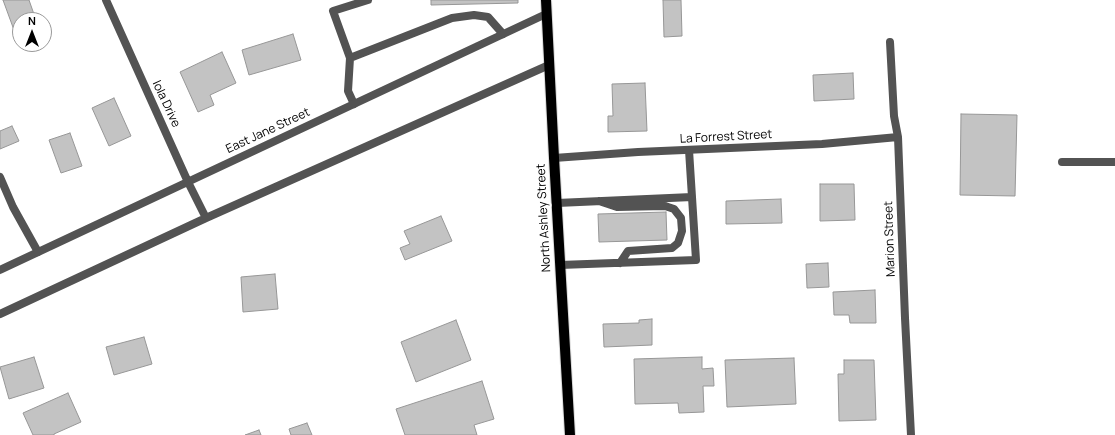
<!DOCTYPE html>
<html>
<head>
<meta charset="utf-8">
<style>
	body { margin:0 }
	#map { position:relative; width:1115px; height:435px; overflow:hidden; background:#fff; font-family:Manrope,sans-serif }
	canvas { display:block }
	.north { position:absolute; left:12px; top:12px; width:40px; height:40px; box-sizing:border-box; background:#fff; border:1px solid #999; border-radius:50%; rotate:0deg; font-size:11px; font-weight:700; line-height:16px; text-align:center; color:#000 }
	.north::after { content:''; display:block; margin:auto; width:14px; height:18px; background:#000; clip-path:polygon(50% 0,100% 100%,50% 72%,0 100%) }
</style>
</head>
<body>
<div id="map">
<canvas width="1115" height="435"></canvas>
<div class="north">N</div>
</div>
<script>
const ctx = document.querySelector('canvas').getContext('2d');
ctx.lineJoin = 'round';
function paint(path, color) { ctx.fillStyle = color; ctx.fill(path, 'evenodd'); }
const poly = rows => new Path2D(rows.map(r => 'M' + r).join(''));
function trace(path, color, width, dash) { ctx.strokeStyle = color; ctx.lineWidth = width; ctx.lineCap = dash ? 'butt' : 'round'; ctx.setLineDash(dash || []); ctx.stroke(path); }
function write(font, color, halo, rows, align = 'center') {
  ctx.font = font + ' Manrope,sans-serif'; ctx.lineWidth = 4; ctx.setLineDash([]); ctx.textBaseline = 'middle'; ctx.strokeStyle = halo; ctx.fillStyle = color; for (const [text, x, y, turn = 0] of rows) {
    ctx.save(); ctx.translate(x, y); ctx.rotate((+turn || 0) * Math.PI / 180); ctx.textAlign = isNaN(turn) ? turn : align; if (halo) ctx.strokeText(text, 0, 0); ctx.fillText(text, 0, 0); ctx.restore();
  }
}
const building = poly([
	[3,0,29,0,36,20,20,20,20,40,18,41,3,0],
	[431,0,518,0,518,3,431,5,431,0],
	[663,0,681,0,682,36,664,37,663,0],
	[293,34,301,60,249,75,242,50,293,34],
	[222,52,236,83,210,95,214,105,198,112,180,72,222,52],
	[853,73,854,99,814,101,813,75,853,73],
	[645,83,647,131,608,132,608,116,613,116,612,84,645,83],
	[114,98,131,136,109,146,92,108,114,98],
	[961,114,1017,115,1015,196,960,195,961,114],
	[12,126,19,141,0,149,0,131,12,126],
	[70,133,82,166,61,173,49,140,70,133],
	[820,184,854,184,855,220,820,221,820,184],
	[781,199,782,223,726,224,726,201,781,199],
	[666,212,667,240,599,242,598,214,666,212],
	[441,216,452,241,405,260,400,248,410,244,404,231,441,216],
	[828,263,829,287,807,288,806,264,828,263],
	[275,274,278,309,243,312,241,277,275,274],
	[875,290,876,323,850,323,849,315,834,315,833,292,875,290],
	[652,319,652,345,604,347,603,324,639,323,639,320,652,319],
	[456,320,471,360,416,382,401,342,456,320],
	[144,337,152,364,114,375,106,347,144,337],
	[34,357,44,388,9,399,0,367,34,357],
	[702,357,702,369,713,368,714,386,703,386,704,412,679,413,678,403,635,404,634,359,702,357],
	[794,358,796,404,727,407,725,360,794,358],
	[844,360,874,360,876,420,839,421,838,374,844,374,844,360],
	[482,381,494,419,474,425,477,435,405,435,396,409,482,381],
	[68,393,81,422,54,434,54,435,33,435,23,413,68,393],
	[307,423,312,435,291,435,289,429,307,423],
	[259,430,261,435,245,435,259,430]
]);
paint(building, '#c3c3c3');
trace(building, '#979797', 1);
const primary = poly([
	[546,0,554,158,570,435]
]);
trace(primary, '#dbdbdb', 12);
trace(poly([
	[368,0,333,11,350,58,452,18,474,15,488,17,503,34],
	[350,58,348,91,354,104],
	[1062,162,1115,162],
	[0,177,13,207,38,252],
	[599,201,617,207,665,206,674,209,681,218,682,231,678,243,672,248,628,251,620,263],
	[557,203,692,197],
	[560,265,696,260,689,150]
]), '#535353', 8);
trace(poly([
	[106,0,188,182,206,218],
	[890,42,894,116,898,137,905,318,911,435],
	[554,158,638,152,822,144,898,137],
	[0,270,546,14],
	[0,314,206,218,549,65]
]), '#535353', 8);
trace(primary, '#000', 10);
write('12px', '#000', '#fff', [
	["Iola Drive",166,104,65],
	["East Jane Street",268,131,-25],
	["La Forrest Street",726,137,-3],
	["North Ashley Street",544,218,-93],
	["Marion Street",890,239,-92]
]);
</script>
</body>
</html>
